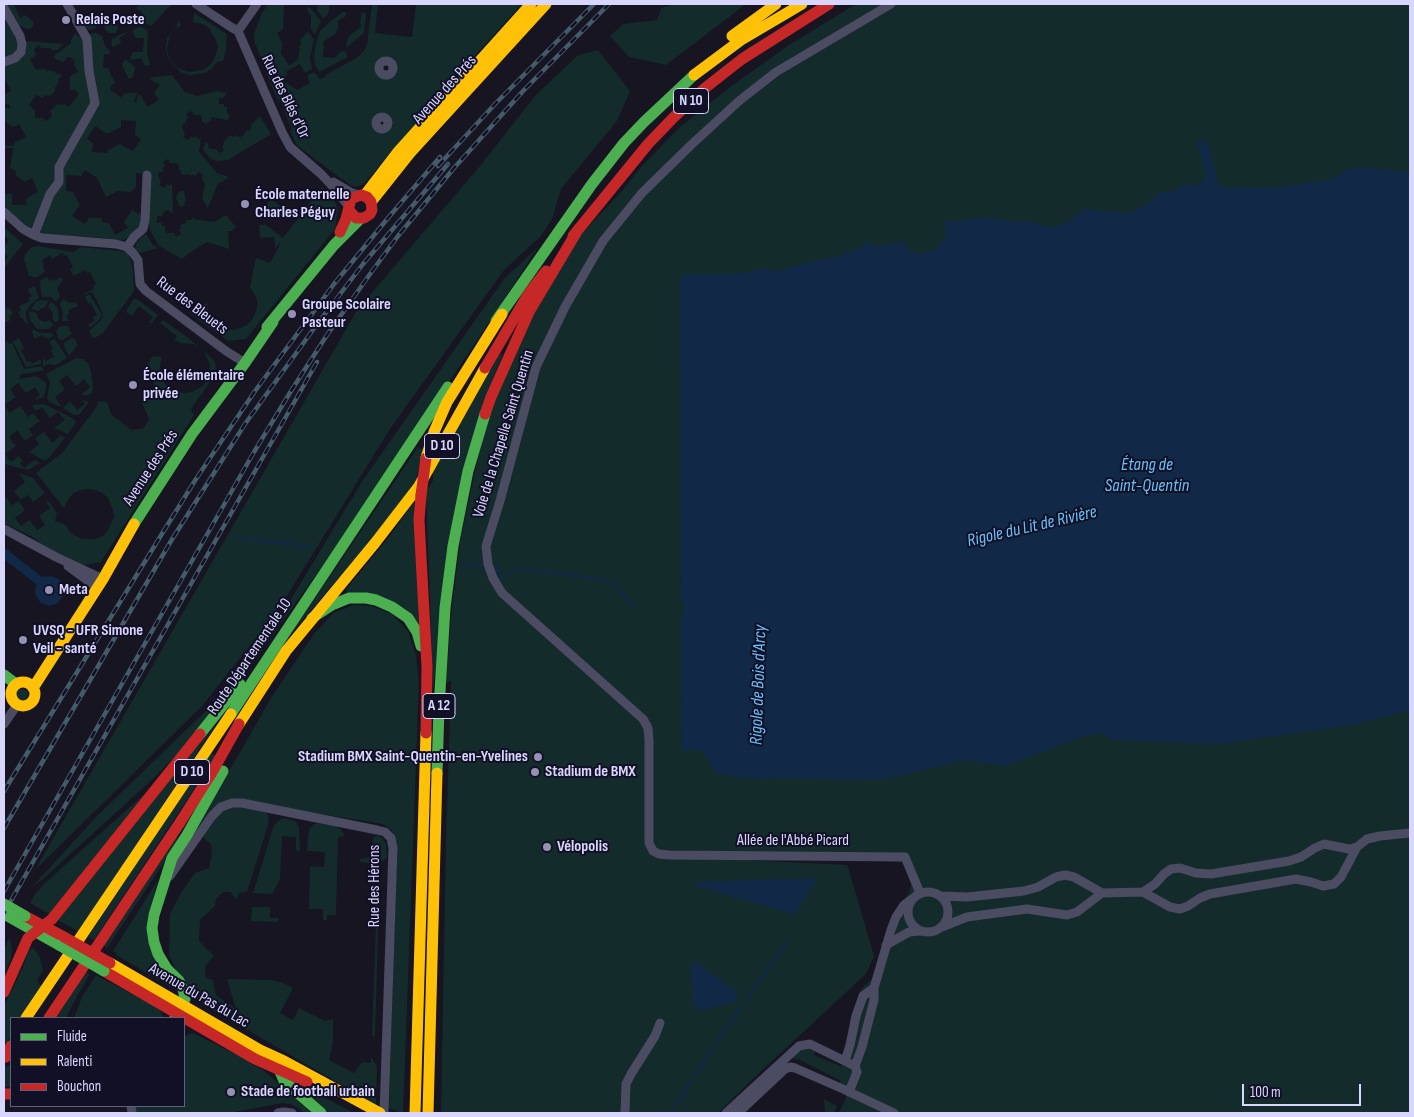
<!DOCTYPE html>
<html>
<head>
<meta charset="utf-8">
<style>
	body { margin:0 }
	#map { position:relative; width:1414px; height:1117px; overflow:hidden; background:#161521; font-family:"Sofia Sans Condensed",sans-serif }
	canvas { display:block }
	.frame { position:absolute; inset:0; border:5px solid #d8d6fd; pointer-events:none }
	.legend { position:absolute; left:10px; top:1017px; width:175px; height:90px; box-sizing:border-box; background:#121026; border:1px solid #615f7c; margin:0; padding:6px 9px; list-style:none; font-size:15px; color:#d8d6fd }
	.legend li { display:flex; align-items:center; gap:10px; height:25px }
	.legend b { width:25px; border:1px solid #615f7c }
	.scale { position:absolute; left:1242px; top:1084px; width:119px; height:22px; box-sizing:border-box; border:2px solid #d8d6fd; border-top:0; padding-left:6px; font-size:15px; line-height:18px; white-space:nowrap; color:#d8d6fd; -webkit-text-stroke:4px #121026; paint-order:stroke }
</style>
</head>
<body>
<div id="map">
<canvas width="1414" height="1117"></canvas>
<div class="frame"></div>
<ul class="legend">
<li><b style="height:6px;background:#4caf50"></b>Fluide</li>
<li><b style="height:6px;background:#ffc107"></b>Ralenti</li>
<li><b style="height:6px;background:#c62828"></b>Bouchon</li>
</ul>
<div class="scale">100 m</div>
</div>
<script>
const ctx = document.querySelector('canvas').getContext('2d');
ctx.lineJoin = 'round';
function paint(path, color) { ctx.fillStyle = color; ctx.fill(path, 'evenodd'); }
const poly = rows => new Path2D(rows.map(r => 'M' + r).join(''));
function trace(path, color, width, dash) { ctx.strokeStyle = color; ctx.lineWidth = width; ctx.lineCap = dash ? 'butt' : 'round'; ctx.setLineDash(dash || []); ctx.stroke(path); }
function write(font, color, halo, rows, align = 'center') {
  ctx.font = font + ' "Sofia Sans Condensed",sans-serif'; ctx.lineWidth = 4; ctx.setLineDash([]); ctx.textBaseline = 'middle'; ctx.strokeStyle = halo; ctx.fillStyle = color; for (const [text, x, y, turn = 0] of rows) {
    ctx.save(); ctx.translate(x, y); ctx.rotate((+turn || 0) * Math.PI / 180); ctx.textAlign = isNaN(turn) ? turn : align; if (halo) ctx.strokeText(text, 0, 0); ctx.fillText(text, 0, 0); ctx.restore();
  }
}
paint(poly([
	[10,4,14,5,20,18,25,15,34,22,32,28,28,29,20,26,8,6],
	[139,4,150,5,172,4,151,26,145,23,142,12,136,8],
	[268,4,284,4,283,29,277,33,282,43,281,54,286,60,286,62,288,63,288,65,290,65,298,59,300,45,302,44,300,42,301,38,303,38,303,36,308,32,314,39,310,58,312,69,305,73,300,64,287,71,285,82,297,90,310,83,307,76,314,72,320,79,326,76,325,75,355,59,363,52,367,45,372,4,378,4,375,33,412,37,416,4,522,4,471,60,366,181,362,185,356,187,350,185,335,174,303,150,296,144,290,131,292,130,281,103,278,101,280,100,277,99,273,90,255,43,254,34,262,13],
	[386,61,392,63,393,67,393,71,387,75,384,75,379,70,380,65],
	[385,117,388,121,388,124,385,127,378,129,376,127,376,120,378,118],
	[318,4,330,4,328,15,323,18,317,10],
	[675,4,746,4,666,65,629,57,610,36,623,24,657,20,661,8],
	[856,4,1410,4,1410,1113,839,1113,846,1098,846,1095,839,1084,841,1081,798,1059,796,1060,791,1057,801,1050,809,1049,815,1052,814,1055,840,1066,843,1065,841,1063,861,989,874,977,898,906,909,893,912,881,906,863,877,860,723,859,848,865,847,866,848,867,874,956,866,974,758,1074,718,1113,441,1113,446,841,451,681,446,683,451,617,460,542,476,467,499,373,552,265,622,191,640,168,680,127,730,87,789,45],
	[307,7,310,8,321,21,315,35,311,29,311,15,310,15,307,10],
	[343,12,346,12,346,16,338,21,338,29,336,31,337,33,324,41,323,44,324,46,323,56,324,58,326,57,334,58,342,51,345,51,348,57,319,72,315,65,314,56,316,43,320,31,332,20],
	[360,12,366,13,364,33,346,48,347,40,349,39,348,37,362,26,360,24,362,13],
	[4,13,26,43,27,41,64,44,57,50,51,50,51,48,41,48,39,45,36,47,34,51,36,54,34,57,30,59,36,70,40,69,42,70,43,68,48,71,50,70,55,72,56,74,60,74,61,77,58,79,59,82,57,83,57,86,55,87,55,91,51,95,47,96,45,95,43,98,36,95,29,105,32,107,32,110,35,109,35,118,43,118,45,121,51,118,52,115,50,111,56,106,56,105,59,104,62,105,64,104,69,107,75,99,74,98,77,98,78,93,75,90,70,90,70,78,69,77,78,72,74,64,75,61,70,57,66,58,64,62,60,61,54,58,55,55,71,43,71,40,75,33,85,41,87,34,96,33,102,36,105,46,111,52,109,54,104,54,103,68,108,68,115,83,112,85,110,90,121,97,125,93,137,93,134,102,136,103,138,95,141,95,147,107,159,100,154,92,160,85,148,78,172,75,185,92,197,96,217,91,227,93,224,98,219,98,219,104,224,104,224,107,227,107,227,113,230,115,229,118,227,120,212,117,211,120,205,125,205,122,202,122,202,117,200,115,194,115,191,111,186,114,188,118,186,120,186,122,182,125,182,128,185,134,183,137,188,140,191,136,194,138,195,136,199,139,201,138,199,152,217,173,229,177,222,182,218,183,208,208,202,198,205,185,202,179,203,175,198,172,196,176,192,174,191,176,188,174,184,175,181,174,181,170,179,170,179,165,176,163,170,163,168,159,163,162,165,166,162,168,164,171,158,173,158,176,161,181,159,185,165,188,167,184,169,185,172,184,173,211,172,213,168,210,165,211,162,216,157,216,157,223,162,223,162,226,165,226,165,231,167,233,174,233,176,237,181,234,179,230,181,228,180,225,186,223,186,220,191,220,192,218,197,220,200,220,214,222,226,215,236,227,232,231,228,231,229,249,207,242,192,251,182,259,159,246,150,230,147,211,149,174,136,173,136,187,131,192,118,191,106,197,97,178,85,170,81,176,66,175,66,191,73,192,80,205,72,216,85,224,89,218,102,218,102,222,109,223,115,235,128,228,124,222,132,210,141,215,140,227,130,237,123,240,92,237,44,235,33,223,32,228,27,226,4,207,4,194,12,194,12,205,26,205,27,198,38,192,32,178,25,182,15,175,16,171,10,168,12,154,14,148,4,148,4,146,14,146,15,142,26,137,19,124,13,127,4,121,4,107,10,109,10,105,4,103,4,94,11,91,4,78],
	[121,120,136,121,135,135,141,139,133,151,120,144,108,150,107,153,92,152,93,143,87,139,95,126,107,134,121,127],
	[194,13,224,32,227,35,226,49,223,61,217,62,212,68,205,73,190,75,182,73,176,68,172,63,167,55,166,46,167,38,177,26,178,20,181,25,174,30,170,35,167,48,168,55,172,62,177,68,189,72,203,70,209,66,214,60,218,47,216,40,209,28,203,24,193,22],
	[83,16,84,16,96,23,99,19,99,25,94,29,89,30,83,24],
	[110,19,115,20,118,28,116,33,109,33,107,32,105,29,104,25,106,22],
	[140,27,144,28,148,31,147,53,150,65,145,66,141,58,132,60,130,57,133,52,143,52,144,38,135,38,132,30,119,38,121,42,120,44,113,47,111,45,112,39,119,35],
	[598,50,630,91,617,121,561,189,552,219,541,236,504,270,390,429,277,612,202,706,35,870,357,310,480,166,535,96,578,55],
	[125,59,134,66,135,69,133,77,128,79,128,77,122,65],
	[260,116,271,134,228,160,217,161,211,159,203,150,205,142,208,143,208,147,210,149,216,149,219,153,224,151,222,146,224,144,223,142,227,139,229,136,232,136,234,137,236,135,240,137,243,136,246,131,250,131,251,125],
	[322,187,333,197,338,209,335,229,246,339,228,341,189,313,207,303,208,312,210,318,214,323,220,327,227,330,235,330,247,325,252,320,257,309,257,300,254,293,250,287,256,258,270,263,281,242,275,248,274,237,260,238,259,225,266,225,283,238],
	[181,191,184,191,186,201,184,202,185,205,180,207,176,198,178,193],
	[271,199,281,207,272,217,263,219,261,208,265,207],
	[4,227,23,244,4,268,4,263,8,257,4,253,4,247,9,240,4,235],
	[145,234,147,235,152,244,158,248,140,253,136,249,135,246,136,243],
	[38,246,73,252,81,247,128,252,133,270,134,291,103,333,95,338,92,337,89,331,102,319,103,314,93,293,90,292,84,295,83,294,94,289,93,286,96,284,90,272,87,273,85,270,74,276,70,269,73,267,67,255,64,256,62,253,52,259,50,255,42,260,44,266,43,267,45,272,36,278,33,277,29,276,24,259,25,254,32,247],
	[538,247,480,336,347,532,235,687,182,749,155,777,42,880,31,888,98,815,213,704,275,624,288,604,363,480,504,279],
	[47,277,49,280,52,279,53,281,61,277,63,280,57,288,60,296,56,302,51,297,42,297,40,283,41,280],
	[33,286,35,287,39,298,30,305,26,312,26,318,28,323,26,324,23,318,21,318,18,312,21,310,19,306,30,301,28,298,32,296,28,290],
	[90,295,102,315,99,320,90,328,88,324,95,321,93,317,97,315,91,303,88,304,85,296],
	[63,299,70,303,76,302,78,306,68,310,69,314,66,316,69,321,62,321,63,314,60,305,60,303],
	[134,299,137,299,158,315,152,323,149,323,153,317,139,306,132,316,127,313,127,309],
	[41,300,49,301,44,308,41,309,38,311,31,309,36,302],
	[51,301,58,308,59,319,56,323,52,319,53,313,48,307],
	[4,304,7,309,10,308,13,314,9,316,11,320,4,323],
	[29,311,37,313,38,319,41,321,46,322,49,320,54,325,48,329,37,329,30,320],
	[163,320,187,337,212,358,215,362,216,369,214,376,191,409,194,415,101,562,81,566,53,553,31,536,4,523,4,495,12,505,19,501,25,510,15,518,21,526,29,520,37,530,45,525,39,516,50,508,44,499,50,503,57,513,55,521,66,525,70,532,76,536,82,539,96,539,103,536,108,530,114,517,113,510,108,498,102,493,95,490,88,489,81,490,74,493,69,498,64,508,36,473,63,452,97,406,98,401,107,402,111,414,131,430,144,428,149,419,142,403,157,391,150,374,148,363,153,356,162,357,160,365,161,377,165,384,171,389,184,393,192,392,203,386,207,379,209,372,210,365,205,353,199,347,193,344,181,343,174,340,177,336,160,323],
	[60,326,68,326,72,334,63,340,59,340,56,331],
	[33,329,40,333,51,333,54,336,48,339,46,337,44,338,42,335,34,339,32,332],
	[19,338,24,348,21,350,27,362,31,361,32,364,41,359,41,364,26,367,13,342],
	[74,338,78,345,69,356,64,346,64,343,70,339],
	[55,339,67,358,56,365,49,364,43,367,43,357,45,361,54,357,51,350,53,349,49,341],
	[7,341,9,344,12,343,24,369,41,366,44,370,31,373,21,374,19,379,36,376,42,380,46,383,46,388,44,397,34,400,40,395,35,387,26,393,18,383,10,389,16,397,4,405,10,413,20,406,28,417,33,413,40,421,29,429,33,435,25,441,17,430,9,437,16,446,5,454,11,462,19,456,23,461,20,463,24,468,35,460,40,463,28,470,4,464,4,342],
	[500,354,503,354,482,405,433,688,426,491,433,481,433,471],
	[76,358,83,359,88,363,91,371,93,389,92,393,87,395,81,395,90,387,84,379,76,386,67,375,59,381,65,389,55,397,61,406,58,406,49,401,47,398,50,382,46,374],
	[81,399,89,402,79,415,74,415,63,408,70,401,77,410,85,404],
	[44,404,72,418,76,422,68,434,54,428,65,420,58,412,50,418,42,407,36,411,32,405],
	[44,432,52,443,60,436,59,434,65,438,51,455,45,461,29,452,39,444,35,438],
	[418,447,423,450,415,485,371,540,290,635],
	[19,473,33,478,45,493,33,502,28,495,21,500,14,491,25,482],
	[414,502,421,627,347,593,347,588,389,537],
	[354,605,371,606,392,614,408,631,416,655,419,683,403,1113,389,1108,397,846,393,832,383,824,233,800,223,803,176,864,271,698,314,634,333,613],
	'16 695a6 6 0 1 1 12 0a6 6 0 1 1-12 0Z',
	[231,701,79,932,58,920],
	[210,753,216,756,94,940,88,937],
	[160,780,49,914,30,903,35,894,44,884],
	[243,806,265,812,268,815,269,822,247,892,239,893,237,900,230,892,223,892,216,899,215,906,200,920,199,941,214,956,205,966,206,978,213,980,216,995,236,1009,227,979,270,980,281,982,293,988,280,1013,293,1020,299,1008,325,1021,333,1019,333,1042,329,1060,354,1073,362,1062,371,1063,371,1057,377,1066,376,1105,191,997,175,968,169,955,170,914,181,893,195,873,209,868,212,853,211,844,204,839,203,833,213,818,227,807],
	[283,818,295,821,299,827,300,851,296,850,296,837,282,836,280,880,272,894,253,893,273,828,276,823],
	[318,823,335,826,341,830,345,836,338,837,336,915,327,915,327,920,323,920,323,909,309,909,310,866,324,867,325,852,307,851,309,829,314,824],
	[180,832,171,852,107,948,103,945],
	[377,835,380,836,386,843,387,858,380,862,375,1036,372,1036,378,864,360,862,359,859,366,858,371,856,373,838],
	[158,880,147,921,181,993,116,955,117,953,113,951],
	[252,907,270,907,270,918,279,918,278,922,251,921],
	[9,938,12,948,11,959,4,975,4,950],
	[34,948,40,958,43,970,37,981,43,987,23,1018,11,1018,11,1036,4,1048,4,1006,23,967,28,950],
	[85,971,90,974,75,1000,66,1018,54,1018],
	[96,975,155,1006,161,1011,163,1018,74,1018,82,997],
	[193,1033,249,1061,249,1063,263,1070,312,1113,305,1113,293,1105,283,1103,229,1113,136,1113,135,1106,184,1106,184,1036],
	[11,1065,11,1087,7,1087,4,1085,4,1067],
	[291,1080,354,1113,327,1113],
	[824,1099,837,1106,834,1113,825,1113]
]), '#132b2b');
paint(poly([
	[1196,140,1208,143,1219,186,1229,188,1271,188,1332,179,1349,169,1359,167,1410,172,1410,710,1353,725,1219,744,1111,740,1101,733,1082,737,1005,766,964,760,883,780,745,778,717,773,701,750,682,750,681,616,684,615,684,604,681,603,680,280,683,274,733,274,747,273,762,268,775,271,786,269,810,262,842,255,861,247,867,241,875,246,906,242,908,250,915,253,924,253,936,249,945,240,946,231,944,219,954,222,985,217,1012,221,1032,222,1042,226,1054,227,1070,221,1084,208,1104,212,1113,211,1123,213,1131,212,1148,203,1160,193,1176,190,1185,184,1198,186,1202,182,1206,175],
	[4,547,42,577,51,576,59,579,64,587,64,594,61,599,58,603,49,606,40,602,35,594,36,584,4,559],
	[815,878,816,880,796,913,793,914,697,886,695,884,697,882],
	[691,962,700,965,735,991,738,996,737,1001,733,1003,696,1011,693,1002]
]), '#112846');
trace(poly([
	[234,538,311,546],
	[497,565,501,578,519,569,595,578,613,582,624,595,633,607],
	[463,566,484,565],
	[747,999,785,944],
	[717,1042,743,1005],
	[695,1076,714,1047],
	[675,1106,692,1080],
	[671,1112,673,1109]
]), '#112846', 2.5);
trace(poly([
	[196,4,231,27,238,31,282,132,290,147,321,174,337,191,349,207],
	[891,4,776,72,739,101,691,145,642,193,603,241,565,307,536,367,500,501,486,546,488,564,493,578,502,593,643,719,648,728,649,740,649,843,653,851,659,854,669,855,905,857,920,893],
	[4,8,20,36,22,44,21,52,15,58,4,62],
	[238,31,257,4],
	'379 68a7 7 0 1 1 14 0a7 7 0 1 1-14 0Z',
	'376 123a6 6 0 1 1 12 0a6 6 0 1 1-12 0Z',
	[333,182,350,192,358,195],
	[4,212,23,229,34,235,42,238,116,244,127,247,133,253,138,260,140,284,146,291,226,351,245,363],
	[34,235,50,194,59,182,59,167,95,103,89,71,87,39,67,4],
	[127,247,134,237,143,229,145,220,147,175],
	[4,529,56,557,103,579],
	[68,566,98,588],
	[4,724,17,705],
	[170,876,212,816,221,807,232,803,242,803,377,830,385,832,391,838,393,848,384,1113],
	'908 912a20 20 0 1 1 40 0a20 20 0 1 1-40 0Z',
	[1143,892,1155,884,1164,874,1171,869,1180,868,1196,873,1211,874,1289,861,1301,857,1315,848,1324,844,1349,849,1357,847,1367,839,1380,836,1410,833],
	[941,896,967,897,1024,891,1038,887,1056,877,1065,875,1074,877,1102,893],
	[942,927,967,917,1027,909,1067,915,1077,912,1102,893,1143,892,1170,907,1180,909,1188,906,1200,898,1210,894,1296,879,1311,882,1323,886,1334,884,1341,877,1357,847],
	[886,945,909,932,921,931],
	[845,1061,850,1045,856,1016,863,996,874,988],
	[849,1092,857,1072,855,1066,862,1047,874,1000,874,988,891,930,896,917,904,905,912,899],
	[131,1106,132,1113],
	[278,1113,284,1112,292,1113],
	[625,1113,626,1084,631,1074,655,1036,660,1023],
	[726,1113,799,1046,810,1044,855,1066],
	[738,1113,785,1069,790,1067,795,1068,843,1089,894,1113]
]), '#4b4b61', 9);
trace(poly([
	[496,321,592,184,624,143,644,122,694,75],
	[267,327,334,245,360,219],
	[134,524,192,434,245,363,273,322],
	[312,618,332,605,349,598,366,598,376,600,392,607,408,618,417,632,421,646],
	[4,675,16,684],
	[231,714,448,387],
	[200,734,240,684],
	[437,773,439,708,445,608,453,546,468,471,485,414],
	[4,914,59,945],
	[175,1018,185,999,183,989,179,981,167,969,158,954,154,942,152,928,154,915,172,858,187,835,223,771],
	[281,1066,279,1069,284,1081,321,1113]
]), '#4caf50', 11);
trace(poly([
	[732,36,776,4],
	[694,75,741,40,802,4],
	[364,196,397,153,531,4],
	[371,202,410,153,546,4],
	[426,458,434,432,447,402,502,314],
	'11 694a12 12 0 1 1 24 0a12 12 0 1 1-24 0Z',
	[33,688,103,579,134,524],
	[239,724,286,651,375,543,419,486,485,368],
	[110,963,260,1050,284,1061,380,1113],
	[26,1018,231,714],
	[415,1113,426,733],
	[428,1113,437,773]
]), '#ffc107', 11);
trace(poly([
	[340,232,346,219,351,199,361,195,367,197,371,202,372,210,370,214,364,218,356,218,349,210],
	[573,236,648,144,674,117,705,88,742,59,829,4],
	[485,368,529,293,546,271],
	[485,414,491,397,529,312,579,228],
	[421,495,419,520,427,667,426,733],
	[25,916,64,937],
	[104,971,255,1059,307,1082],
	[4,992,28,938,52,919,200,734],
	[49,1018,179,824,211,774,239,724],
	[6,1057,11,1046],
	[4,1094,11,1094]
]), '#c62828', 11);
const rail = poly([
	[438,166,496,103,594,4],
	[4,791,160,537,196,479,255,391,334,284,388,218,440,157],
	[4,828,171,541,245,424,315,327,363,264,448,164],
	[4,891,254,452,291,391,327,335,370,274,398,236,454,168,524,90,609,4],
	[4,913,317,362]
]);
trace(rail, '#445b69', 4.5);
trace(rail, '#121026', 2.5, [8]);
trace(poly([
	[4,904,25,916],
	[59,945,104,971]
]), '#4caf50', 11);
trace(poly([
	[421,495,426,458],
	[64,937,110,963]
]), '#c62828', 11);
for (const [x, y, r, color] of [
	[66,20,5,"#9492b0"],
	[245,204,5,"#9492b0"],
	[292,314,5,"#9492b0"],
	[133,385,5,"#9492b0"],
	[49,590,5,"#9492b0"],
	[23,640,5,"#9492b0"],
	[538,757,5,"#9492b0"],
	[535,772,5,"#9492b0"],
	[547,847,5,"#9492b0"],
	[231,1092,5,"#9492b0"]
]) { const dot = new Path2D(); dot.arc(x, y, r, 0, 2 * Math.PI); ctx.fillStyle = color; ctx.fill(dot); trace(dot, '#121026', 2); }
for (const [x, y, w] of [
	[691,101,35],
	[442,446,35],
	[439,706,32],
	[192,772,35]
]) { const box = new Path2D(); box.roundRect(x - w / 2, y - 12.5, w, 25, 4); ctx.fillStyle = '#121026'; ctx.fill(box); trace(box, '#d8d6fd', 1); }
write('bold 15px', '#d8d6fd', null, [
	["N 10",691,101],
	["D 10",442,446],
	["A 12",439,706],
	["D 10",192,772]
]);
write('bold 16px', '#d8d6fd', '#121026', [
	["Relais Poste",76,20],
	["École maternelle",255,195],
	["Charles Péguy",255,213],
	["Groupe Scolaire",302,305],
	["Pasteur",302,323],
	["École élémentaire",143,376],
	["privée",143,394],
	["Meta",59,590],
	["UVSQ - UFR Simone",33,631],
	["Veil - santé",33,649],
	["Stadium BMX Saint-Quentin-en-Yvelines",528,757,"right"],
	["Stadium de BMX",545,772],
	["Vélopolis",557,847],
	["Stade de football urbain",241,1092]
], 'left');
write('16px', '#d8d6fd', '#121026', [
	["Avenue des Prés",445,90,-48],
	["Rue des Blés d'Or",285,97,64],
	["Rue des Bleuets",192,306,37],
	["Voie de la Chapelle Saint Quentin",504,434,-73],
	["Avenue des Prés",151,468,-57],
	["Route Départementale 10",250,657,-56],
	["Allée de l'Abbé Picard",793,841],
	["Rue des Hérons",375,886,-90],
	["Avenue du Pas du Lac",199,996,30]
]);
write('italic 18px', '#68c1f9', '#121026', [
	["Étang de",1147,465],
	["Saint-Quentin",1147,486],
	["Rigole du Lit de Rivière",1032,527,-13],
	["Rigole de Bois d'Arcy",759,685,-88]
]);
</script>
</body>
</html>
